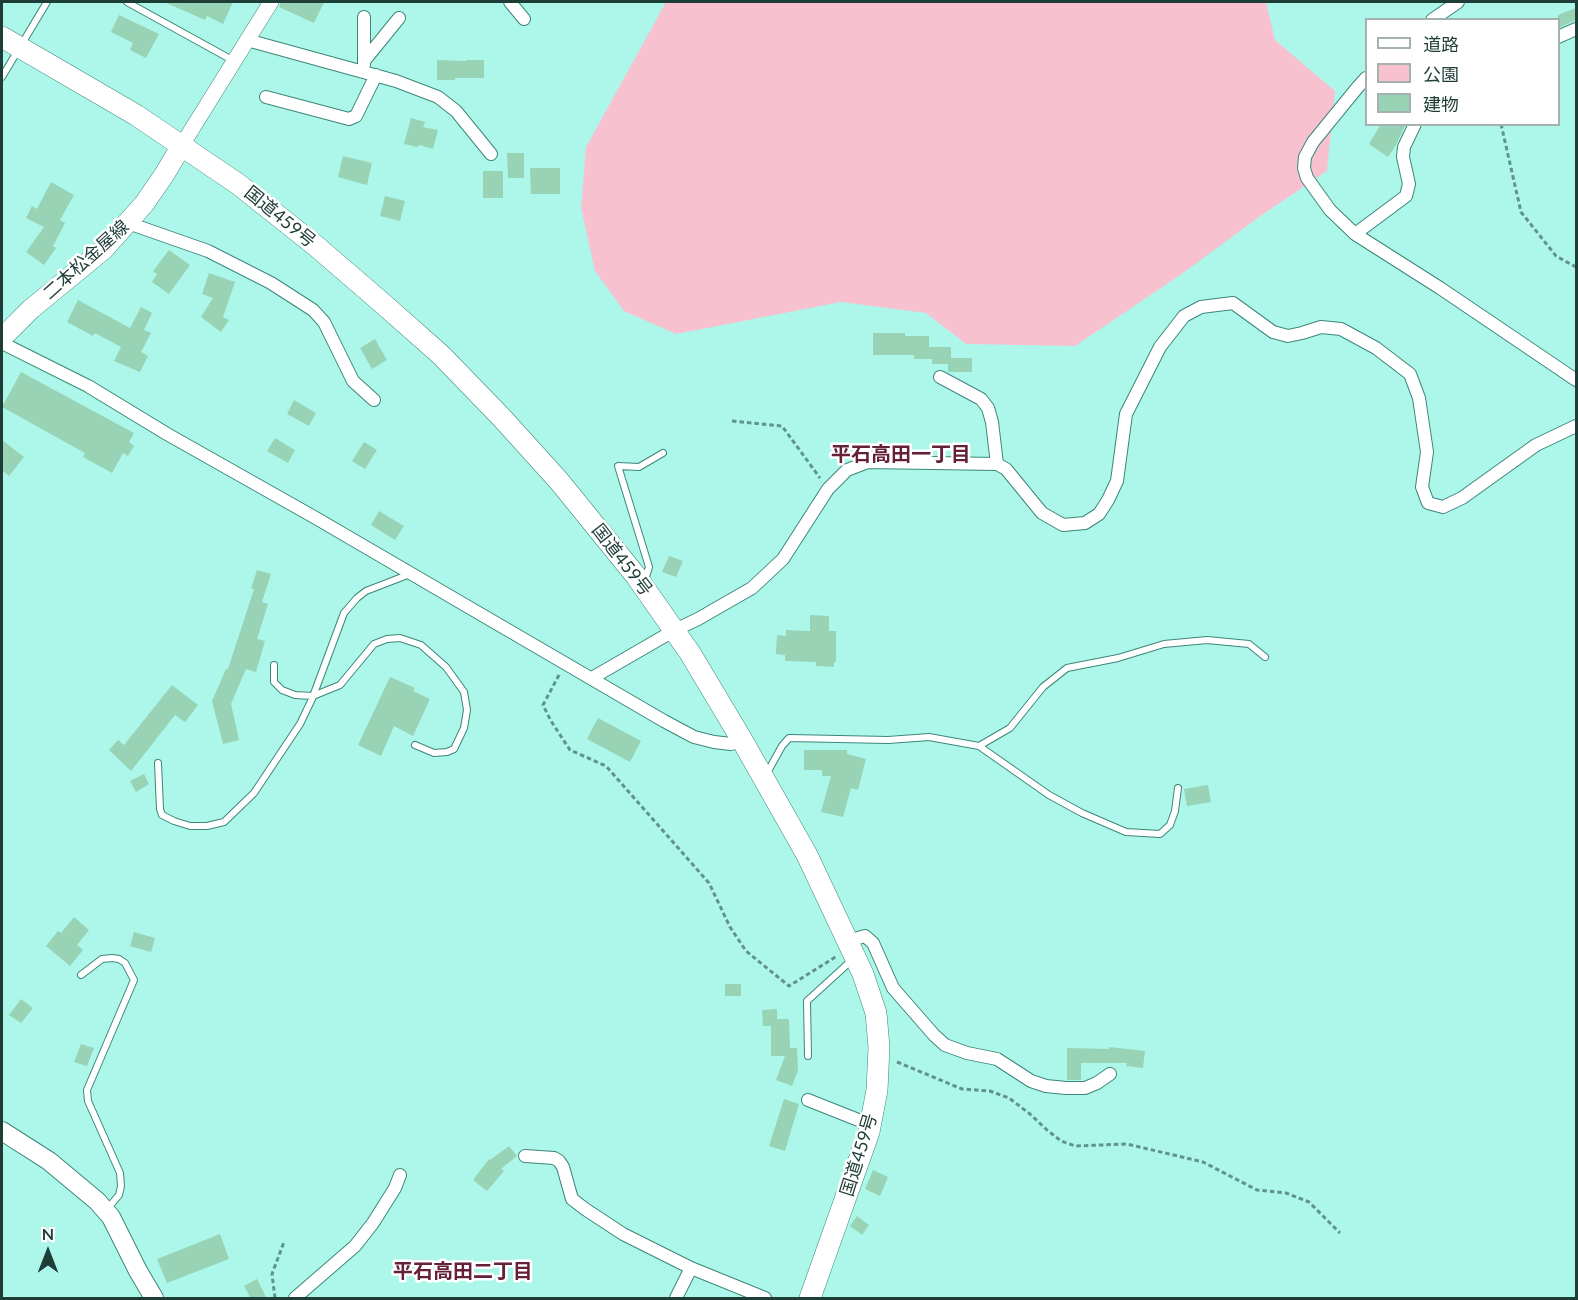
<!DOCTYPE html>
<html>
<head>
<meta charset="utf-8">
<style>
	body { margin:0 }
	#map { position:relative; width:1578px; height:1300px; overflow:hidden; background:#adf7ea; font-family:Lato,"Noto Sans JP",sans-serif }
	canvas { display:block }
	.frame { position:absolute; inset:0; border:3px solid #1e3d37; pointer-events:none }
	.legend { position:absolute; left:1365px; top:18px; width:195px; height:108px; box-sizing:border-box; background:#fff; border:2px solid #a5b1af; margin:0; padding:8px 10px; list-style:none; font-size:18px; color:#1e3d37 }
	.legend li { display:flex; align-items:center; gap:12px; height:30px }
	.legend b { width:30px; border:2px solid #a5b1af }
	.north { position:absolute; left:18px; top:1222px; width:60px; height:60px; -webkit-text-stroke:4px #fff; paint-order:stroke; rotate:0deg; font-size:16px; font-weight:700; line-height:24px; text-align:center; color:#1e3d37 }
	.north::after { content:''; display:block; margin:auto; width:21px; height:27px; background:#1e3d37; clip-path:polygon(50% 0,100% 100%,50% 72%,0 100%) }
</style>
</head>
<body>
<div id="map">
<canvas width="1578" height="1300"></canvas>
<div class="frame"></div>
<ul class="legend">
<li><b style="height:8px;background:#fff"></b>道路</li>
<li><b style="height:16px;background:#f7c1cf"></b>公園</li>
<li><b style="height:16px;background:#97d3b4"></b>建物</li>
</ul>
<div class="north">N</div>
</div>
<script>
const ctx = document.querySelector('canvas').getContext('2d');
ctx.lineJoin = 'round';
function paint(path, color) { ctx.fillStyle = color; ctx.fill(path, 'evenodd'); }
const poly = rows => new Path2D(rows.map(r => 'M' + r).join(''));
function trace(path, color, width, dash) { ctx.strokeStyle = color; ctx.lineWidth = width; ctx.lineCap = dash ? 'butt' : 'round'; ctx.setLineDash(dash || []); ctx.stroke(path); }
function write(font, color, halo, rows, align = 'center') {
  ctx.font = font + ' Lato,"Noto Sans JP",sans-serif'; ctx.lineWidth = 5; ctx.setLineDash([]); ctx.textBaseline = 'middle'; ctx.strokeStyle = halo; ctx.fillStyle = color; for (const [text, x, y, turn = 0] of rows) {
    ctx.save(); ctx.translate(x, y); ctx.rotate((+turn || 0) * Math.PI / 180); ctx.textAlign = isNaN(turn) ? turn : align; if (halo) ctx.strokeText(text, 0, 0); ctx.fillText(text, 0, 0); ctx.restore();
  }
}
paint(poly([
	[666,2,1266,2,1275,40,1335,91,1327,171,1259,217,1183,273,1075,346,966,344,926,313,841,302,676,334,624,311,595,271,581,208,586,147]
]), '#f7c1cf');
paint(poly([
	[164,2,233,2,223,24,207,16,205,20],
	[281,2,324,2,314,23,279,7],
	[1576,8,1576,20,1558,28,1558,15],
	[119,15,159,34,146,58,130,50,133,43,111,32],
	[437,60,466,61,466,60,484,60,484,78,455,78,455,80,437,80],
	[411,118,425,122,423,127,438,130,433,149,419,145,418,147,404,144],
	[1381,124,1406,124,1396,145,1388,157,1369,144],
	[507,153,524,153,524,178,508,178],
	[343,156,372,163,367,185,338,177],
	[530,168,560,168,560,194,531,194],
	[483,171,503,171,503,198,483,198],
	[51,182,74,195,60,220,65,223,53,246,56,248,44,265,26,252,44,227,26,218,32,206,37,209],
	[385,196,405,201,400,221,380,216],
	[169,250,190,265,169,294,152,282,157,274,153,271],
	[209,273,235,282,223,317,229,320,221,332,201,317,213,298,202,294],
	[78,300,130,328,141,307,152,313,144,330,151,333,141,352,148,356,140,372,114,361,121,347,95,333,93,336,67,322],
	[873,333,905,333,905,336,929,336,929,347,951,347,951,358,972,358,972,372,948,372,948,364,932,364,932,359,914,359,914,355,873,355],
	[375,339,387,360,372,369,360,348],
	[21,372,134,433,129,442,134,446,128,456,123,453,112,473,83,457,85,453,2,407],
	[294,400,316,413,309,426,287,414],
	[275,438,295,450,288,463,267,451],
	[2,440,24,457,9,476,2,470],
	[364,442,377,450,365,469,352,461],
	[379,511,404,526,395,540,371,525],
	[669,556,683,561,676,577,662,572],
	[257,570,271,574,262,602,268,604,257,639,265,641,256,672,246,669,231,704,239,740,223,744,212,701,226,669,228,669,254,589,251,589],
	[810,615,829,616,829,631,836,631,836,662,834,662,834,667,816,666,816,662,785,661,785,655,776,654,777,635,786,636,786,630,810,631],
	[390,677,415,688,413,691,430,699,413,736,394,726,381,756,358,745],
	[172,685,198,705,185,722,175,715,131,771,109,750,118,740,124,745],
	[598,718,641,741,630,762,587,739],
	[804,750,847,750,847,754,866,759,858,790,851,788,843,817,821,812,831,776,822,776,822,770,804,770],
	[144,774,149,784,136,792,130,781],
	[1208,785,1211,802,1187,806,1184,789],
	[74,917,89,930,77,945,83,950,70,966,46,946,58,931,61,933],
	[134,932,155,938,151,952,130,946],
	[725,984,741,984,741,996,725,996],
	[21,999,33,1008,21,1023,9,1015],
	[777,1009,777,1019,789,1019,790,1048,797,1048,798,1070,792,1086,776,1080,785,1056,771,1056,771,1026,763,1026,762,1010],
	[81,1044,94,1048,87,1066,74,1062],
	[1109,1047,1145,1051,1143,1068,1126,1066,1127,1063,1081,1063,1081,1080,1067,1080,1067,1048,1109,1049],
	[784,1099,799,1104,785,1151,769,1146],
	[509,1146,517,1156,501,1169,504,1171,487,1191,473,1180,489,1159,490,1160],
	[873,1170,888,1177,880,1196,865,1189],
	[857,1216,869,1225,862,1235,850,1226],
	[220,1234,229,1259,167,1283,157,1259],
	[257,1279,267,1299,251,1299,244,1286]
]), '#97d3b4');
const service = poly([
	[127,2,234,61],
	[2,77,47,2],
	[645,580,649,567,618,466,639,467,663,453],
	[274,665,274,682,282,690,295,695,313,696,340,685,374,644,387,639,400,638,421,645,446,667,464,692,467,710,464,728,454,749,447,752,434,753,415,745],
	[979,746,1049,795,1082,813,1126,832,1160,834,1170,825,1175,811,1178,788],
	[158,763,160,809,162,815,174,821,190,826,207,826,224,822,254,793,300,724,312,699,344,613,357,598,366,591,410,574],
	[767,773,782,746,789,738,888,740,929,737,979,746,1010,728,1043,687,1067,668,1118,658,1164,644,1207,640,1249,644,1265,657],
	[81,975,102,959,112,958,119,959,125,963,134,980,87,1090,88,1101,120,1173,121,1186,119,1195,108,1208],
	[808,1056,807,1001,852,960]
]);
const minor = poly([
	[510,2,524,19],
	[364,17,364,65],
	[1432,20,1458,2],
	[1558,37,1576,29],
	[247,40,396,81,438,97,456,111,491,154],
	[364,61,399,18],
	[1366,78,1357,88,1313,142,1305,157,1304,168,1307,178,1330,210,1355,234,1440,288,1576,380],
	[266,97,349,119,356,116,376,75],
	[128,223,208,251,271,283,313,310,324,322,353,381,374,400],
	[1355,234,1406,196,1409,184,1403,157,1404,147,1415,124],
	[2,343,88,386,167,434,314,517,664,721,694,737,714,742,731,744,742,740],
	[940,377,981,399,988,408,992,422,997,464],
	[592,678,675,630,698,619,752,588,783,559,828,489,847,470,868,462,997,464,1006,469,1042,513,1063,525,1085,523,1099,514,1108,500,1117,481,1126,414,1160,347,1184,316,1201,307,1233,303,1273,332,1288,336,1302,333,1321,327,1341,329,1376,348,1410,374,1419,398,1427,452,1422,487,1428,503,1443,507,1462,498,1536,445,1576,426],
	[848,941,865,936,873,943,893,988,934,1035,945,1045,967,1053,997,1059,1031,1081,1046,1086,1066,1088,1085,1088,1097,1083,1110,1074],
	[808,1100,871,1125],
	[525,1156,554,1158,559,1161,563,1167,572,1199,585,1209,623,1234,691,1268,765,1298],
	[295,1298,355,1246,373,1223,395,1188,400,1175],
	[676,1298,691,1268]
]);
const tertiary = poly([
	[182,145,271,2]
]);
const secondary = poly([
	[2,1131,49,1161,97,1201,111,1217,138,1271,154,1298]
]);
const primary = poly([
	[2,338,31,309,103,250,144,204,164,175,182,145]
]);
const trunk = poly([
	[2,37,136,115,238,184,316,246,381,302,441,355,502,418,559,481,636,576,690,653,742,740,807,855,863,974,876,1013,879,1047,877,1090,869,1132,810,1298]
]);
trace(service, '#3c867a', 8);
trace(minor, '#3c867a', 14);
trace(tertiary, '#3c867a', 16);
trace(secondary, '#3c867a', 20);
trace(primary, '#3c867a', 21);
trace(trunk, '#3c867a', 22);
trace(poly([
	[1501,124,1521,212,1556,256,1576,267],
	[732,421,782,426,820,478],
	[559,675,543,705,551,721,570,750,606,766,709,883,730,927,746,951,789,986,837,956],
	[897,1062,962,1089,990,1091,1009,1098,1030,1114,1047,1130,1061,1141,1075,1146,1127,1144,1203,1162,1257,1190,1286,1193,1309,1202,1340,1233],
	[275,1298,272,1274,284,1242]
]), '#609389', 3, [4.5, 3]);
trace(service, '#fff', 6);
trace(minor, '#fff', 12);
trace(tertiary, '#fff', 15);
trace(secondary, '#fff', 18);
trace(primary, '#fff', 20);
trace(trunk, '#fff', 21);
write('18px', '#1e3d37', '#fff', [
	["国道459号",280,217,39],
	["二本松金屋線",86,260,-42],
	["国道459号",622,560,52],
	["国道459号",859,1155,-73]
]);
write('bold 20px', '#652139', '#fff', [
	["平石高田一丁目",901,455],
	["平石高田二丁目",463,1272]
]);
</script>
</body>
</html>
